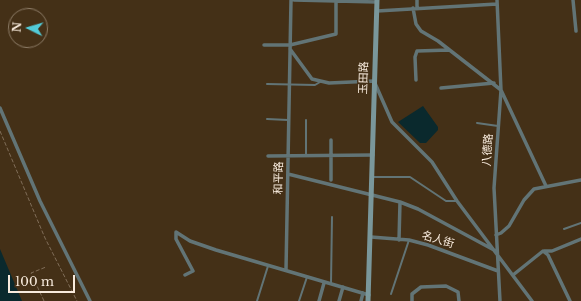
<!DOCTYPE html>
<html>
<head>
<meta charset="utf-8">
<style>
	body { margin:0 }
	#map { position:relative; width:581px; height:301px; overflow:hidden; background:#443017; font-family:"Libre Baskerville",serif }
	canvas { display:block }
	.north { position:absolute; left:8px; top:8px; width:40px; height:40px; box-sizing:border-box; background:#443017; border:1px solid #8c7b66; border-radius:50%; rotate:275deg; font-size:11px; font-weight:700; line-height:16px; text-align:center; color:#f8ebdd }
	.north::after { content:''; display:block; margin:auto; width:14px; height:18px; background:#52cbd8; clip-path:polygon(50% 0,100% 100%,50% 72%,0 100%) }
	.scale { position:absolute; left:8px; top:275px; width:67px; height:18px; box-sizing:border-box; border:2px solid #f8ebdd; border-top:0; padding-left:5px; font-size:12px; line-height:14px; white-space:nowrap; color:#f8ebdd; -webkit-text-stroke:3px #443017; paint-order:stroke }
</style>
</head>
<body>
<div id="map">
<canvas width="581" height="301"></canvas>
<div class="north">N</div>
<div class="scale">100 m</div>
</div>
<script>
const ctx = document.querySelector('canvas').getContext('2d');
ctx.lineJoin = 'round';
function paint(path, color) { ctx.fillStyle = color; ctx.fill(path, 'evenodd'); }
const poly = rows => new Path2D(rows.map(r => 'M' + r).join(''));
function trace(path, color, width, dash) { ctx.strokeStyle = color; ctx.lineWidth = width; ctx.lineCap = dash ? 'butt' : 'round'; ctx.setLineDash(dash || []); ctx.stroke(path); }
function write(font, color, halo, rows, align = 'center') {
  ctx.font = font + ' "Libre Baskerville","Noto Sans TC",serif'; ctx.lineWidth = 3; ctx.setLineDash([]); ctx.textBaseline = 'middle'; ctx.strokeStyle = halo; ctx.fillStyle = color; for (const [text, x, y, turn = 0] of rows) {
    ctx.save(); ctx.translate(x, y); ctx.rotate((+turn || 0) * Math.PI / 180); ctx.textAlign = isNaN(turn) ? turn : align; if (halo) ctx.strokeText(text, 0, 0); ctx.fillText(text, 0, 0); ctx.restore();
  }
}
paint(poly([
	[423,106,438,127,438,130,426,143,420,143,398,122],
	[0,249,22,301,0,301]
]), '#0a292d');
trace(poly([
	[0,131,45,238,77,301],
	[44,301,31,273,46,267]
]), '#806e59', 1, [4, 2]);
trace(poly([
	[267,84,315,85,320,82],
	[267,119,288,120],
	[477,123,498,126],
	[306,155,306,120],
	[373,177,410,177,446,201,456,201],
	[564,229,581,223],
	[331,283,332,217],
	[391,294,409,240],
	[257,301,268,266],
	[299,301,307,277]
]), '#627476', 2);
trace(poly([
	[294,0,377,2],
	[417,0,417,8],
	[497,0,501,90,494,188,500,301],
	[573,0,576,31],
	[413,8,416,24,421,31,438,41,501,90,546,186],
	[377,11,497,4],
	[264,45,290,45,336,34,336,1],
	[290,49,312,79,329,83,374,81,392,122,432,162,457,201,532,301],
	[416,80,415,57,417,51,449,50],
	[441,88,494,83],
	[0,108,40,201,90,301],
	[331,140,331,180],
	[268,156,373,155],
	[288,174,400,202,418,209,494,250],
	[496,235,501,233,509,226,524,200,534,189,581,180],
	[371,237,409,240,428,245,498,271],
	[399,240,400,202],
	[544,251,552,251,581,239],
	[286,270,291,0],
	[185,275,193,271,176,239,176,232,190,241,216,250,369,295],
	[513,275,543,251,548,255,570,301],
	[319,301,324,283],
	[339,301,343,287],
	[361,301,363,293],
	[412,301,412,294,421,287,446,286,458,292,459,301]
]), '#627476', 3.5);
trace(poly([
	[368,301,377,0]
]), '#7a979b', 5);
write('11px', '#f8ebdd', '#443017', [
	["玉田路",364,78,-88],
	["八德路",488,150,-86],
	["和平路",279,178,-89],
	["名人街",438,240,17]
]);
</script>
</body>
</html>
